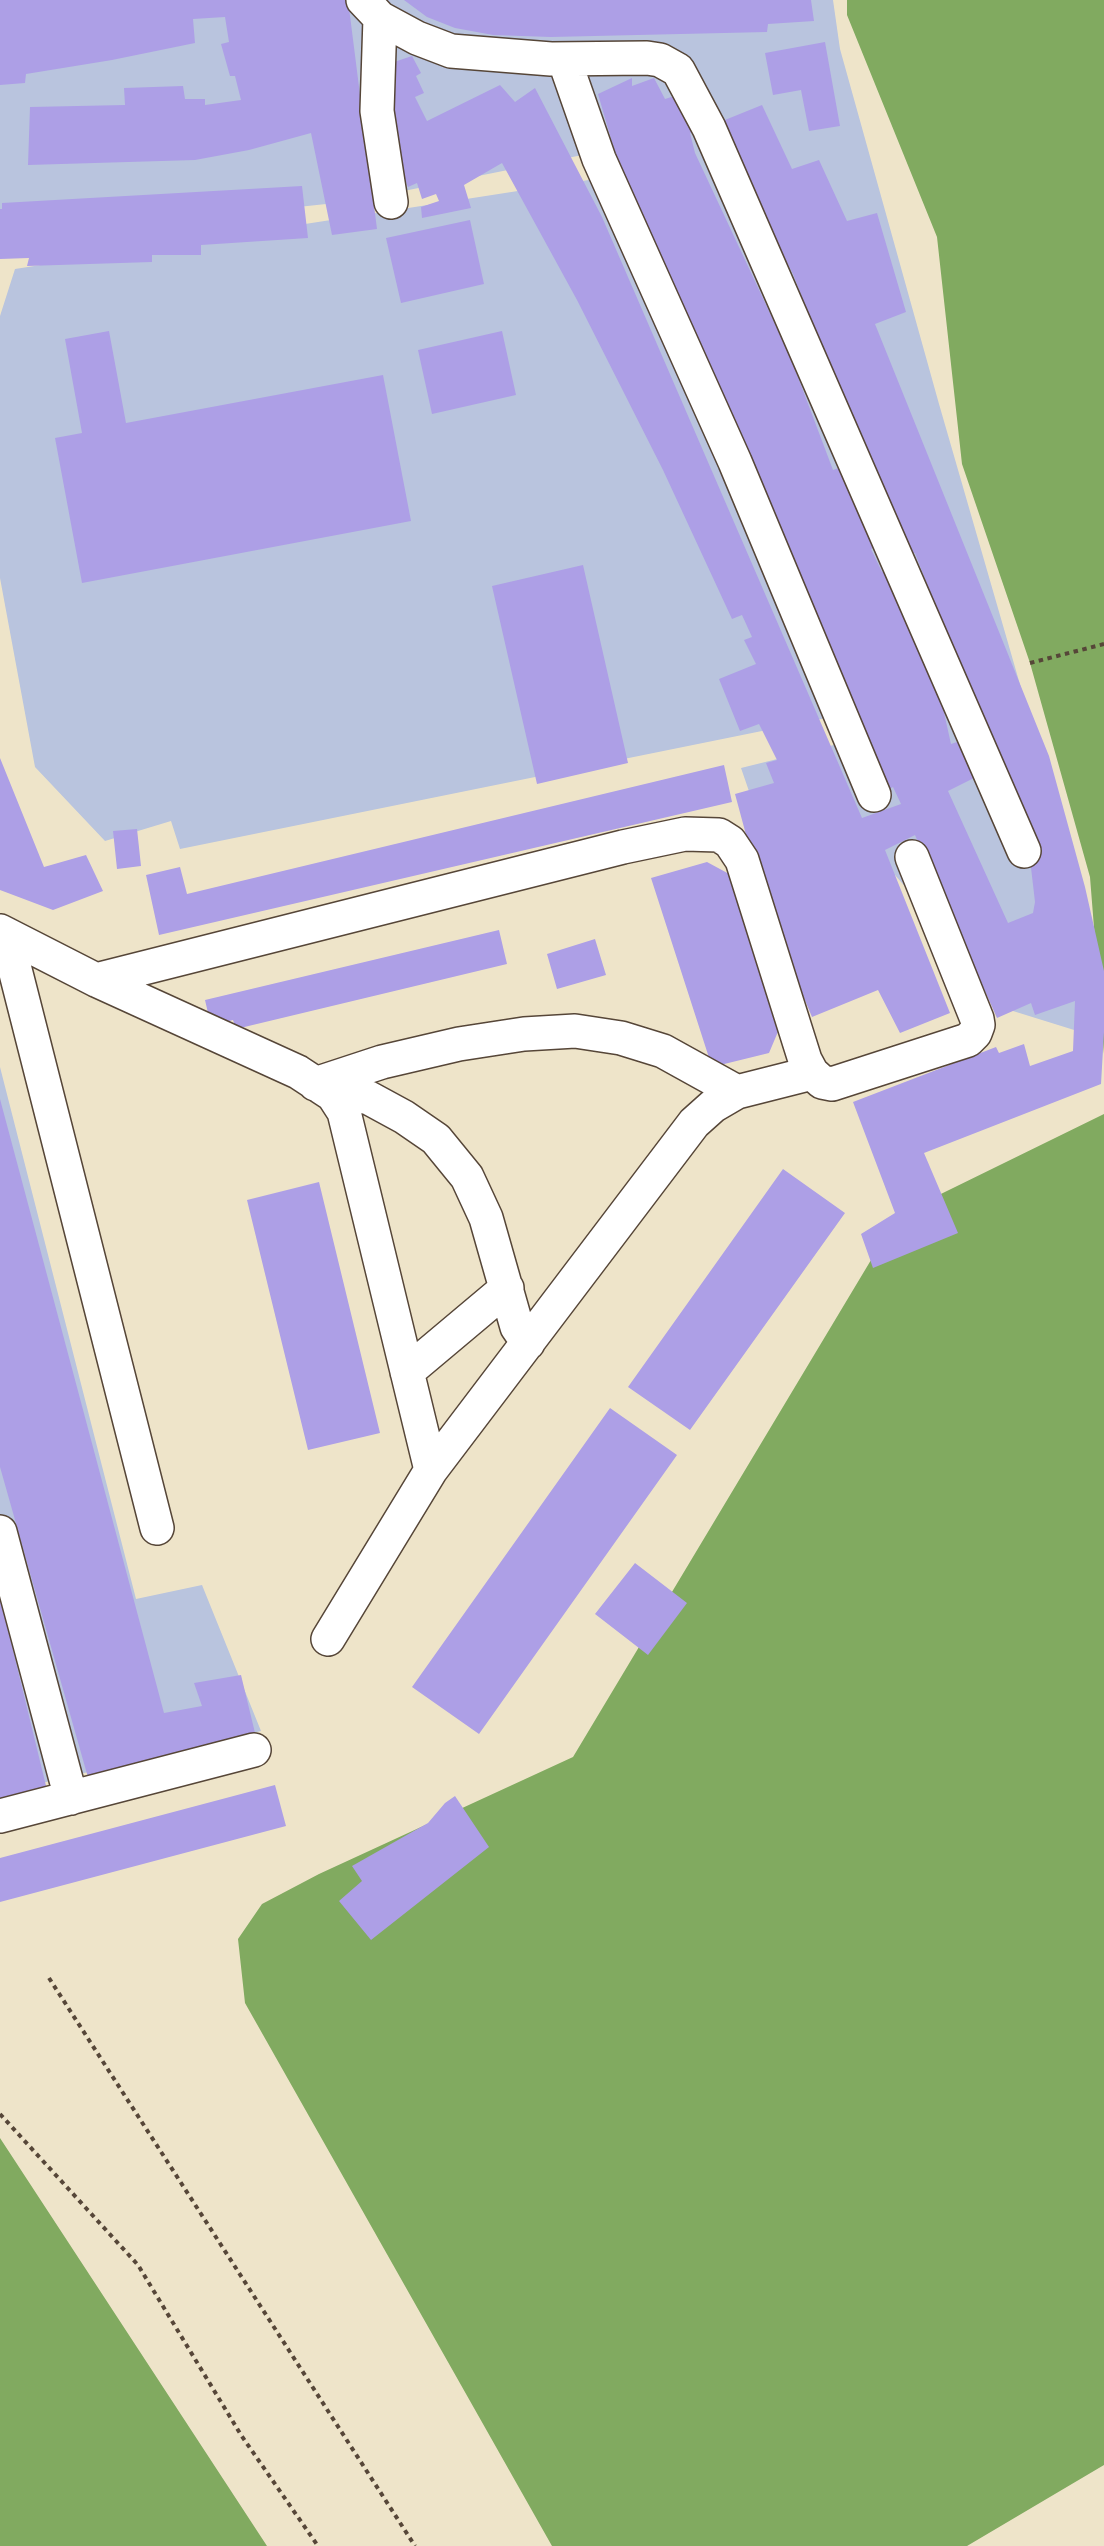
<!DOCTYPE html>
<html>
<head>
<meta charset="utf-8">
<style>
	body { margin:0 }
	canvas { display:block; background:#eee4c9 }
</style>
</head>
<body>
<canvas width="1104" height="2546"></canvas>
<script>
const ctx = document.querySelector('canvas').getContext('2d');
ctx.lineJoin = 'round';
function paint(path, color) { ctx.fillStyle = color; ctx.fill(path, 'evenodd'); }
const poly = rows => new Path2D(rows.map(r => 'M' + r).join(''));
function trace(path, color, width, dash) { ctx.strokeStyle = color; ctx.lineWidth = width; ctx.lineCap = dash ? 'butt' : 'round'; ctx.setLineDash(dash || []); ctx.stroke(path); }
paint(poly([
	[0,0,833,0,840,49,939,404,1058,816,1087,1034,1013,1011,895,875,790,910,741,768,862,738,632,145,354,201,0,239],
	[621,175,831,717,180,849,171,821,105,841,35,767,0,578,0,316,15,269],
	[0,1067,136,1599,202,1585,261,1731,0,1793]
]), '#b9c4de');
paint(poly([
	[847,0,1104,0,1104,1054,1090,877,1030,663,962,464,937,237,847,15],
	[1104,1114,1104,2465,967,2546,552,2546,245,2003,238,1939,262,1904,319,1874,573,1757,898,1215],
	[0,2138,267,2546,0,2546]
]), '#81aa60');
paint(poly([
	[0,0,348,0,377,229,332,235,311,133,249,150,195,160,28,165,30,107,125,105,124,88,183,86,185,99,205,99,205,105,241,100,235,76,230,76,221,44,229,42,225,17,193,19,195,43,112,60,26,74,25,83,0,85],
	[404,0,811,0,814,21,768,24,767,32,551,37,493,35,455,28,427,17],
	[825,42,840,126,809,131,801,90,773,95,765,53],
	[412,56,421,73,416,76,424,93,415,97,427,121,500,85,515,102,535,88,602,217,862,818,901,804,893,787,885,791,617,159,598,94,632,78,632,86,654,78,665,99,681,94,695,131,690,133,695,153,790,356,833,470,839,468,877,546,871,549,882,572,887,571,939,690,951,744,960,741,976,777,948,791,1008,923,1033,913,1035,902,1025,816,1002,758,994,759,915,553,909,555,882,483,868,468,793,274,715,124,762,105,792,169,819,160,847,221,877,213,906,312,875,324,1049,756,1085,887,1104,971,1104,1032,1101,1084,924,1153,958,1233,873,1268,861,1234,895,1213,853,1102,996,1047,999,1053,1024,1044,1030,1066,1073,1051,1075,1001,1035,1015,1031,1003,997,1018,915,835,885,850,950,1013,900,1033,878,990,812,1017,765,905,735,794,774,783,766,763,777,760,759,724,740,731,719,679,756,664,744,640,752,637,742,615,732,619,663,470,577,300,502,163,464,185,471,208,422,218,421,207,439,201,436,194,422,199,417,183,408,187,381,112,383,87,395,81,388,64],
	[302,186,308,238,201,245,201,255,152,255,152,262,27,266,29,258,0,259,0,209,2,209,2,203],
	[470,220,484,284,401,303,386,238],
	[109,331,126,423,383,375,411,521,82,583,55,438,82,433,65,339],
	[502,331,516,395,432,414,418,350],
	[583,565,628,763,537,784,492,586],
	[0,758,44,867,86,855,103,891,53,910,0,890],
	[724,765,732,802,159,935,146,875,180,867,187,894],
	[137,829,141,866,117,869,113,831],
	[707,862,731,875,780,1027,769,1053,712,1067,651,878],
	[499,930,507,964,236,1029,233,1020,211,1026,205,1000],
	[595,939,606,975,557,989,547,954],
	[0,1099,164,1713,202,1706,194,1683,241,1675,256,1737,89,1781,0,1467],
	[783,1169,845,1213,690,1430,628,1387],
	[319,1182,380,1433,308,1450,247,1200],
	[610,1408,677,1455,479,1734,412,1687],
	[635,1563,687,1603,648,1655,595,1614],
	[1,1601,48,1794,0,1808,0,1602],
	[275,1785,286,1826,0,1902,0,1858],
	[455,1796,489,1847,371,1940,339,1901,362,1881,352,1866,428,1823,445,1803]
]), '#ad9fe6');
const minor = poly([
	[363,0,380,18,417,38,451,51,551,59,647,58,660,60,678,70,709,128,1024,851],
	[380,18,377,111,391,202],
	[564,59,599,159,735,462,874,795],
	[0,931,96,980,298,1072,333,1095,344,1112,431,1470,328,1639],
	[6,934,157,1528],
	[96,980,623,847,685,834,719,835,730,842,742,860,805,1060,812,1073,822,1082,832,1084,968,1040,975,1033,978,1025,977,1019,912,857],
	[315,1084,382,1062,459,1044,524,1034,575,1031,621,1038,663,1051,737,1092],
	[320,1085,369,1098,404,1117,436,1139,467,1177,486,1218,517,1327,528,1343],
	[407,1372,507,1288],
	[431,1470,694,1123,713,1106,737,1092,812,1073],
	[0,1532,71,1798],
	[0,1816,254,1750]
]);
trace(minor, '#564638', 36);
trace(poly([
	[1030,663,1104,644],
	[49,1978,415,2546],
	[0,2114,138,2265,241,2435,318,2546]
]), '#564638', 4, [4.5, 4.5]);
trace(minor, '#fff', 33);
</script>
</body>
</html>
